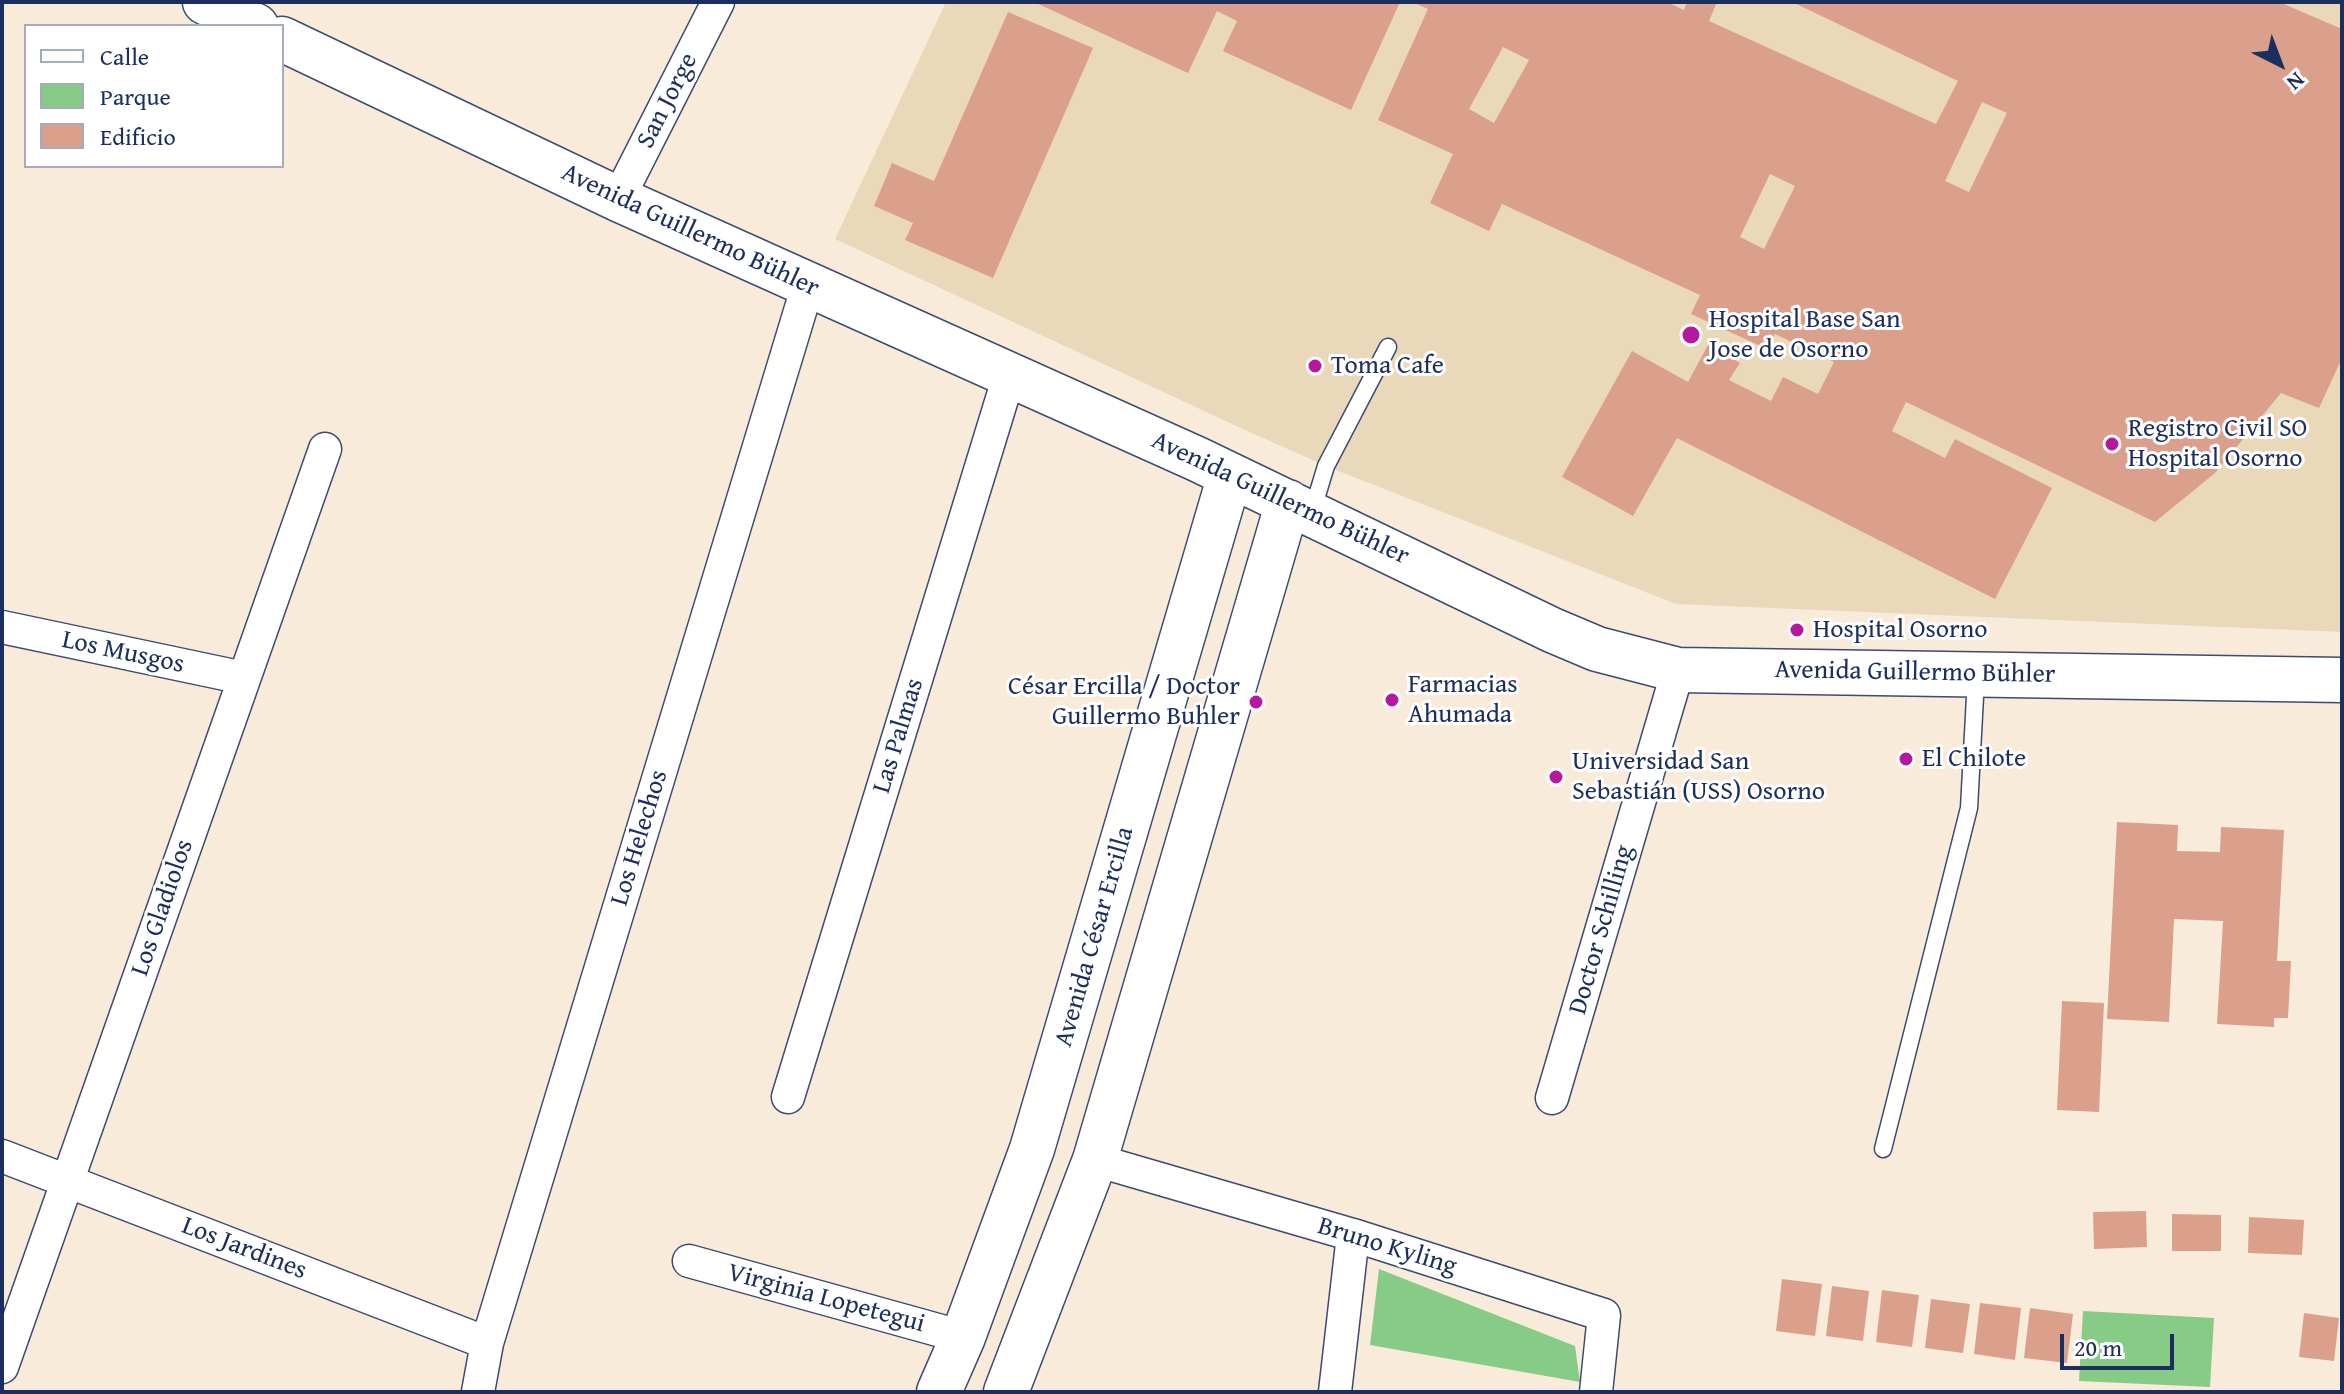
<!DOCTYPE html>
<html>
<head>
<meta charset="utf-8">
<style>
	body { margin:0 }
	#map { position:relative; width:2344px; height:1394px; overflow:hidden; background:#f8ebda; font-family:"Gentium Book Plus",serif }
	canvas { display:block }
	.frame { position:absolute; inset:0; border:4px solid #1b2f5e; pointer-events:none }
	.legend { position:absolute; left:24px; top:24px; width:260px; height:144px; box-sizing:border-box; background:#fff; border:2px solid #a4acbf; margin:0; padding:10px 14px; list-style:none; font-size:24px; color:#1b2f5e }
	.legend li { display:flex; align-items:center; gap:16px; height:40px }
	.legend b { width:40px; border:2px solid #a4acbf }
	.north { position:absolute; left:2240px; top:24px; width:80px; height:80px; -webkit-text-stroke:6px #fff; paint-order:stroke; rotate:138deg; font-size:22px; font-weight:700; line-height:32px; text-align:center; color:#1b2f5e }
	.north::after { content:''; display:block; margin:auto; width:28px; height:36px; background:#1b2f5e; clip-path:polygon(50% 0,100% 100%,50% 72%,0 100%) }
	.scale { position:absolute; left:2060px; top:1334px; width:114px; height:36px; box-sizing:border-box; border:4px solid #1b2f5e; border-top:0; padding-left:10px; font-size:24px; line-height:28px; white-space:nowrap; color:#1b2f5e; -webkit-text-stroke:6px #fff; paint-order:stroke }
</style>
</head>
<body>
<div id="map">
<canvas width="2344" height="1394"></canvas>
<div class="frame"></div>
<ul class="legend">
<li><b style="height:10px;background:#fff"></b>Calle</li>
<li><b style="height:22px;background:#86cc87"></b>Parque</li>
<li><b style="height:22px;background:#daa08b"></b>Edificio</li>
</ul>
<div class="north">N</div>
<div class="scale">20 m</div>
</div>
<script>
const ctx = document.querySelector('canvas').getContext('2d');
ctx.lineJoin = 'round';
function paint(path, color) { ctx.fillStyle = color; ctx.fill(path, 'evenodd'); }
const poly = rows => new Path2D(rows.map(r => 'M' + r).join(''));
function trace(path, color, width, dash) { ctx.strokeStyle = color; ctx.lineWidth = width; ctx.lineCap = dash ? 'butt' : 'round'; ctx.setLineDash(dash || []); ctx.stroke(path); }
function write(font, color, halo, rows, align = 'center') {
  ctx.font = font + ' "Gentium Book Plus",serif'; ctx.lineWidth = 6; ctx.setLineDash([]); ctx.textBaseline = 'middle'; ctx.strokeStyle = halo; ctx.fillStyle = color; for (const [text, x, y, turn = 0] of rows) {
    ctx.save(); ctx.translate(x, y); ctx.rotate((+turn || 0) * Math.PI / 180); ctx.textAlign = isNaN(turn) ? turn : align; if (halo) ctx.strokeText(text, 0, 0); ctx.fillText(text, 0, 0); ctx.restore();
  }
}
paint(poly([
	[946,2,2342,2,2342,632,1676,604,1326,466,1245,430,835,239]
]), '#ead8ba');
paint(poly([
	[1379,1269,1575,1346,1580,1382,1370,1345],
	[2083,1311,2214,1318,2210,1387,2079,1381]
]), '#86cc87');
paint(poly([
	[1034,2,1400,2,1351,110,1223,51,1237,21,1217,11,1188,73],
	[1412,2,1667,2,1684,10,1687,2,1717,2,1709,21,1936,124,1958,81,1792,2,2279,2,2342,29,2342,358,2319,408,2281,393,2215,473,2155,522,1906,402,1892,431,1945,458,1955,439,2052,488,1995,599,1677,438,1633,516,1562,477,1632,351,1688,382,1708,345,1740,363,1729,380,1771,401,1783,377,1818,394,1834,362,1775,334,1767,349,1691,314,1700,295,1502,204,1489,231,1430,203,1453,154,1378,120,1428,9],
	[1503,47,1529,60,1494,123,1469,109],
	[1982,102,2007,113,1969,192,1945,181],
	[1770,174,1795,186,1764,249,1740,237],
	[1008,12,1093,48,993,278,905,240,913,223,874,206,892,163,934,181],
	[2117,822,2178,825,2177,851,2220,852,2221,827,2284,830,2277,961,2291,961,2288,1018,2274,1018,2274,1027,2217,1024,2223,921,2174,919,2169,1022,2107,1019],
	[2062,1001,2104,1003,2099,1112,2057,1110],
	[2146,1211,2147,1247,2094,1249,2093,1212],
	[2172,1214,2221,1215,2221,1251,2172,1251],
	[2249,1217,2304,1220,2302,1255,2248,1253],
	[1782,1279,1822,1284,1815,1336,1776,1331],
	[1832,1286,1869,1291,1863,1341,1826,1336],
	[1882,1290,1919,1295,1912,1347,1876,1342],
	[1931,1299,1970,1304,1963,1353,1925,1348],
	[1980,1303,2021,1308,2015,1360,1974,1354],
	[2030,1308,2073,1314,2067,1363,2024,1358],
	[2304,1313,2339,1318,2334,1361,2299,1357]
]), '#daa08b');
const lane = poly([
	[1312,512,1326,466,1388,347],
	[1883,1149,1969,808,1976,678]
]);
const street = poly([
	[618,199,718,2],
	[2,627,244,678],
	[788,1097,1009,376],
	[1552,1098,1678,670],
	[2,1156,487,1343],
	[1095,1160,1353,1235,1604,1315,1596,1392],
	[689,1261,963,1337],
	[2,1367,325,449],
	[478,1392,487,1343,808,285],
	[1335,1392,1353,1235]
]);
const secondary = poly([
	[205,2,256,26],
	[282,39,618,199,1197,459,1552,630,1597,649,1678,670,2342,680],
	[939,1392,963,1337,1032,1149,1230,475],
	[1006,1392,1095,1160,1288,502]
]);
trace(lane, '#3c4b71', 19);
trace(street, '#3c4b71', 35);
trace(secondary, '#3c4b71', 47);
trace(lane, '#fff', 16);
trace(street, '#fff', 32);
trace(secondary, '#fff', 44);
for (const [x, y, r, color] of [
	[1691,335,10,"#b5179e"],
	[1315,366,8,"#b5179e"],
	[2112,444,8,"#b5179e"],
	[1797,630,8,"#b5179e"],
	[1392,700,8,"#b5179e"],
	[1256,702,8,"#b5179e"],
	[1906,759,8,"#b5179e"],
	[1556,777,8,"#b5179e"]
]) { const dot = new Path2D(); dot.arc(x, y, r, 0, 2 * Math.PI); ctx.fillStyle = color; ctx.fill(dot); trace(dot, '#fff', 3); }
write('26px', '#1b2f5e', '#fff', [
	["San Jorge",668,101,-63],
	["Avenida Guillermo Bühler",690,231,25],
	["Avenida Guillermo Bühler",1280,499,25],
	["Los Musgos",123,653,12],
	["Avenida Guillermo Bühler",1915,673,1],
	["Las Palmas",899,736,-73],
	["Los Helechos",640,838,-73],
	["Los Gladiolos",163,908,-71],
	["Doctor Schilling",1602,930,-74],
	["Avenida César Ercilla",1095,937,-74],
	["Bruno Kyling",1387,1247,17],
	["Los Jardines",244,1249,21],
	["Virginia Lopetegui",826,1299,15]
]);
write('26px', '#1b2f5e', '#fff', [
	["Hospital Base San",1709,320],
	["Jose de Osorno",1709,350],
	["Toma Cafe",1331,366],
	["Registro Civil SO",2128,429],
	["Hospital Osorno",2128,459],
	["Hospital Osorno",1813,630],
	["Farmacias",1408,685],
	["Ahumada",1408,715],
	["César Ercilla / Doctor",1240,687,"right"],
	["Guillermo Buhler",1240,717,"right"],
	["El Chilote",1922,759],
	["Universidad San",1572,762],
	["Sebastián (USS) Osorno",1572,792]
], 'left');
</script>
</body>
</html>
